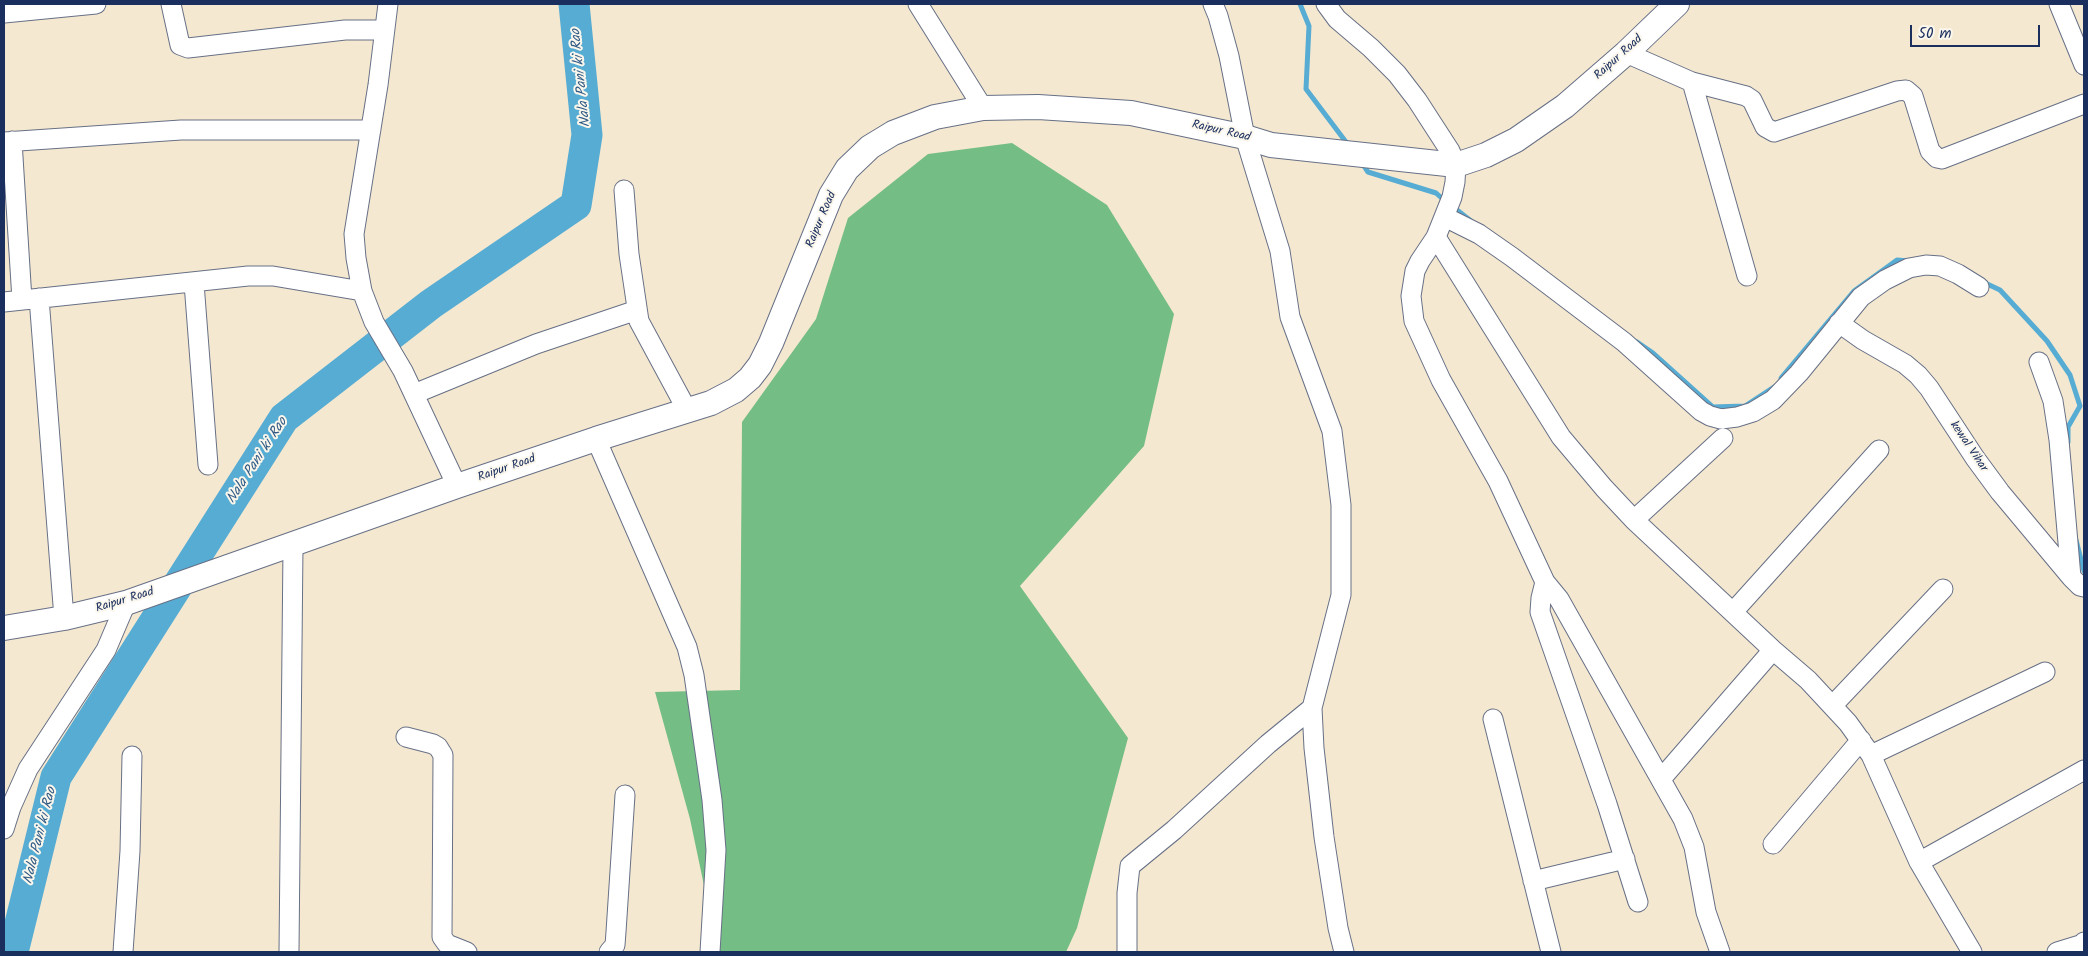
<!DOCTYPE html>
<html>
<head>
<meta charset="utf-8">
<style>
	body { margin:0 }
	#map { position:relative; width:2088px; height:956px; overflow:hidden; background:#f5e8d0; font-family:Kalam,sans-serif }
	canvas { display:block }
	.frame { position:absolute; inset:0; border:5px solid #1b2f5e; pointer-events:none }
	.scale { position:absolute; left:1910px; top:25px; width:130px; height:22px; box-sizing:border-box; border:2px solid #1b2f5e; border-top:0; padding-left:6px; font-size:15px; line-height:18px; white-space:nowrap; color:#1b2f5e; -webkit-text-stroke:4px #fbf7ec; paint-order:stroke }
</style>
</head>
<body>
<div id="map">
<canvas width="2088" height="956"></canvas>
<div class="frame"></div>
<div class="scale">50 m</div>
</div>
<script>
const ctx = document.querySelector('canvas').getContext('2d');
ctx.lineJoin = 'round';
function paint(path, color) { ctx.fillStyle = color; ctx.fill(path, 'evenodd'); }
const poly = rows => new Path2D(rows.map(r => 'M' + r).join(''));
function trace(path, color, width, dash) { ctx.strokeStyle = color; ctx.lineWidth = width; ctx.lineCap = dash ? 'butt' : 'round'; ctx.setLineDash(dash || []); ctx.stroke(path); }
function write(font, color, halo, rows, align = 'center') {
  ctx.font = font + ' Kalam,sans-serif'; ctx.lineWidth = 4; ctx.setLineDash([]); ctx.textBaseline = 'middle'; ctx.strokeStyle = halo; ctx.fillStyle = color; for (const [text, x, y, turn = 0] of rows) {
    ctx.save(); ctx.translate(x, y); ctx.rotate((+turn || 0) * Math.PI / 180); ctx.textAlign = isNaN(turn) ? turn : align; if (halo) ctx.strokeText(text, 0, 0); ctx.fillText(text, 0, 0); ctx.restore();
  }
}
paint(poly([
	[1012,143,1107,205,1174,314,1144,446,1020,586,1128,738,1077,928,1066,952,718,952,690,819,655,692,740,690,742,422,816,319,848,218,928,154]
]), '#74be85');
trace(poly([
	[1300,4,1309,26,1306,89,1349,146],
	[1362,163,1368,172,1436,193,1445,201],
	[1452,206,1471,221],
	[1983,282,2000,290,2047,341,2070,375,2080,406,2068,427,2068,442],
	[1637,342,1653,353,1713,407,1745,406,1774,387],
	[1781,378,1854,291,1897,260,1909,261],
	[2076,540,2084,571]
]), '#57acd3', 5);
trace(poly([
	[13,952,56,777,284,418,431,304,576,205,587,135,574,4]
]), '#57acd3', 31);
const minor = poly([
	[171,4,180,45,188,48,345,30,384,30],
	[388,4,378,85,354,234,356,258,362,291,374,322,403,371,457,486],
	[918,4,983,108],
	[1213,4,1218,16,1229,56,1245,137,1280,251,1290,317,1332,431,1341,505,1341,595,1312,708,1314,748,1324,837,1338,928,1344,952],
	[1326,4,1337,19,1371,48,1397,74,1417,100,1450,151,1456,165,1455,182,1452,197,1436,237,1420,261,1415,271,1411,296,1414,321,1441,380,1498,481,1545,582,1559,599,1683,819,1694,847,1706,912,1720,952],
	[2059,4,2084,65],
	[4,13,96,4],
	[1626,53,1692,82,1746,96,1752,100,1765,127,1774,132,1897,91,1906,90,1913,96,1930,151,1937,158,1942,159,2084,104],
	[1692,82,1747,276],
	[12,141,22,300],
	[4,142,181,130,371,130],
	[624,190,629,254,639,321,687,410],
	[1445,217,1479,234,1512,257,1624,342,1701,411,1710,416,1721,419,1737,417,1753,412,1773,400,1799,373,1861,297,1885,280,1909,268,1926,265,1940,266,1958,274,1979,287],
	[1436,237,1561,437,1604,488,1634,520,1773,650,1808,680,1848,723,1871,755,1919,862,1972,952],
	[194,283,208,465],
	[39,298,64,618],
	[4,302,248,276,273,276,362,291],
	[1839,323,1863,340,1905,364,1918,375,1929,388,1975,458,2000,492,2071,577,2080,586,2084,587],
	[2039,362,2053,401,2059,440,2071,577],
	[414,394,536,344,637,310],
	[596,439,687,647,694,675,712,800,716,850,710,952],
	[1634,520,1723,438],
	[1545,582,1541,598,1540,612,1607,804,1638,902],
	[1733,612,1879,450],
	[1833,705,1943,589],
	[1493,719,1551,952],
	[406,737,433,744,438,747,443,755,442,937,447,944,467,952],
	[1871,755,2045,672],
	[1661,779,1773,650],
	[4,829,11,807,28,769,106,650,126,603],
	[1773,844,1861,740],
	[1919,862,2084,770],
	[1533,881,1625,859],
	[123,952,130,851,132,756],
	[289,952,293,546],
	[609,952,615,945,616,932,625,795],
	[1127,952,1127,893,1130,866,1174,830,1268,744,1312,708],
	[2057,952,2083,944,2084,942]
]);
const major = poly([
	[4,628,64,618,126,603,457,486,596,439,711,403,736,390,750,378,760,365,771,343,831,195,847,169,870,147,893,133,935,117,983,108,1038,107,1131,113,1245,137,1271,145,1456,165,1486,155,1516,140,1565,106,1626,53,1677,4]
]);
trace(minor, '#677086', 21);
trace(major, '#677086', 26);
trace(minor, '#fff', 19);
trace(major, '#fff', 24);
write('12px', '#1b2f5e', '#fbf7ec', [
	["Raipur Road",1619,58,-42],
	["Raipur Road",1221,132,13],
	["Raipur Road",822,220,-67],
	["kewal Vihar",1968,447,56],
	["Raipur Road",507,469,-19],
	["Raipur Road",125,601,-17]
]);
write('italic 14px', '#305b87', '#fbf7ec', [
	["Nala Pani ki Rao",582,78,-96],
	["Nala Pani ki Rao",258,461,-57],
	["Nala Pani ki Rao",41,836,-76]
]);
</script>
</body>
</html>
